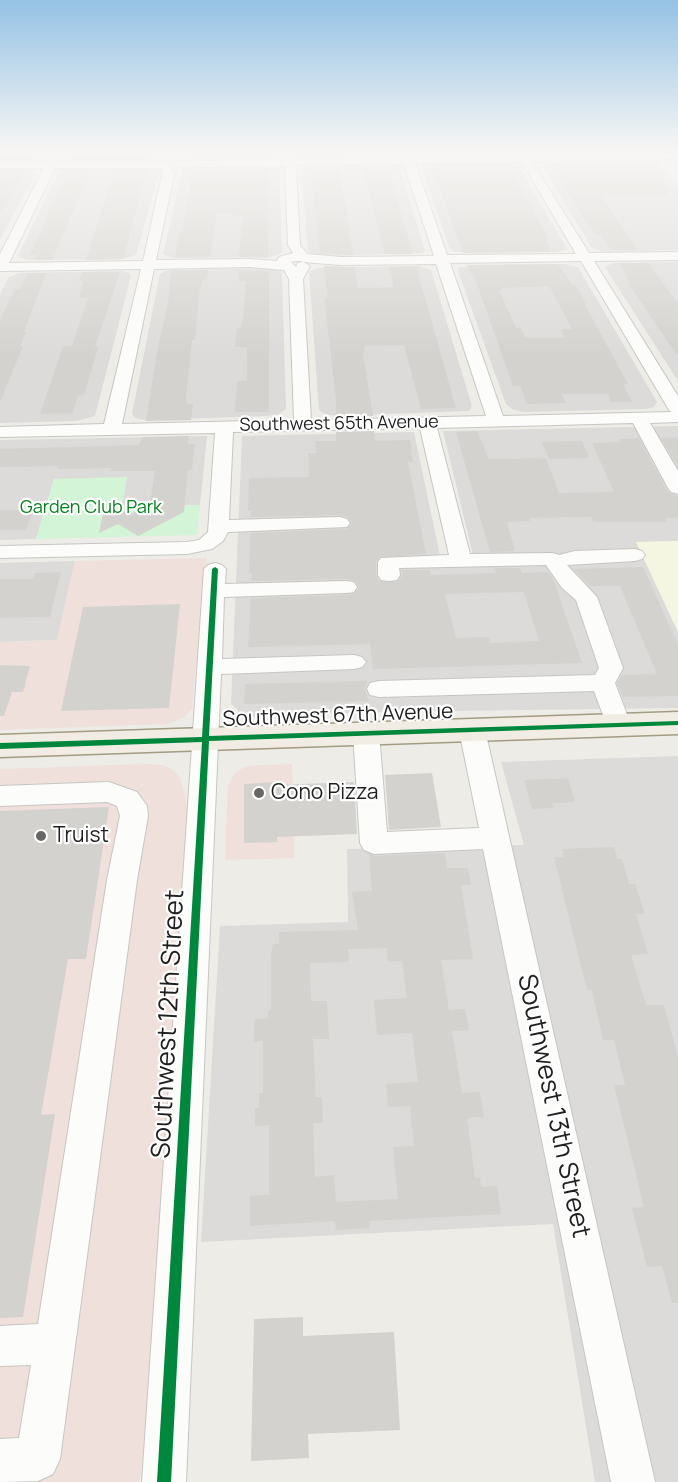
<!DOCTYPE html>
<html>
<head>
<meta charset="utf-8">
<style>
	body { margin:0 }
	canvas { display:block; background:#edece7 }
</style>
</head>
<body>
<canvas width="678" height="1482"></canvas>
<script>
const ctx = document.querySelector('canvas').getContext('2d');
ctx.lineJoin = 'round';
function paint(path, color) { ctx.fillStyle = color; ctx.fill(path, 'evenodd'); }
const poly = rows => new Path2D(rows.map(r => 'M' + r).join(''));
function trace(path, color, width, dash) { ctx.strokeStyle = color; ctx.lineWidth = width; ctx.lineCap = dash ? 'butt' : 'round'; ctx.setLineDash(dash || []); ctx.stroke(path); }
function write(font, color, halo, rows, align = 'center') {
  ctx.font = font + ' Manrope,sans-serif'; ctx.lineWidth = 4.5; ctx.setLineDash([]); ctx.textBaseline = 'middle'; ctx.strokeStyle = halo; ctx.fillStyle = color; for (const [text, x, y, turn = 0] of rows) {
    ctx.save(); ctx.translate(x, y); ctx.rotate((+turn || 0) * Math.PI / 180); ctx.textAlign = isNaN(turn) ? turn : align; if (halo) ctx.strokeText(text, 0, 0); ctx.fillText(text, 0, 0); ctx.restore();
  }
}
paint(poly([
	[300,150,394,150,395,153,389,156,307,157,300,155],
	[649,161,659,163,678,184,678,250,604,252,592,248,541,164,549,162],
	[433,162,508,162,518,165,567,249,557,252,455,252,450,249,421,165],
	[390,164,399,166,425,250,422,253,319,256,308,252,301,168,309,165],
	[274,166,279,167,282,253,269,257,172,258,163,254,183,167],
	[156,167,160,169,136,255,122,259,27,260,18,256,59,171,62,169],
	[29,168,37,171,0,240,0,169],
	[678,262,678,381,605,267,613,263],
	[564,264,578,267,657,402,654,407,646,409,523,412,512,409,506,404,458,271,459,267],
	[418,266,431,270,472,406,469,411,335,416,325,414,319,410,309,272,318,268],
	[270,268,282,272,286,409,279,414,267,416,146,420,135,418,132,414,160,274,169,270],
	[122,271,129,273,131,276,95,416,76,421,0,423,0,294,8,278,19,273],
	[678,426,678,541,637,542,678,632,678,708,373,712,244,717,231,703,242,436,414,432,440,556,473,555,443,431],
	[207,436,200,505,121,507,127,478,54,479,36,539,0,540,0,440],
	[75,561,57,640,0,642,0,563],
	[678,756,678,1482,595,1482,553,1224,201,1242,220,926,348,922,347,849,524,845,501,762]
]), '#dcdbd9');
paint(poly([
	[207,558,192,709,183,718,167,724,0,730,0,642,57,640,75,561],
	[147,764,163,765,175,771,181,780,189,813,142,1468,139,1482,0,1482,0,769],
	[292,764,294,858,225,860,228,785,235,773,246,766]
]), '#efe0dc');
paint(poly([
	[678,541,678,632,636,542]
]), '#f5f6e2');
paint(poly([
	[127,477,122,507,200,505,197,535,36,539,54,479]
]), '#d4f4d7');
paint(poly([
	[13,150,37,150,32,160,0,160,0,153,11,153],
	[78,150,101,150,99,153,153,152,150,161,74,160],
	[251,150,265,152,269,154,269,157,192,159,195,151],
	[426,150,500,150,501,153,428,154],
	[543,150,637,150,638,151,545,153],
	[648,162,673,191,666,193,668,195,601,197,638,250,611,250,601,235,595,233,581,214,556,175,560,175,552,164],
	[508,164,548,238,545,238,552,252,463,253,431,165],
	[389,166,395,186,393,186,413,254,385,254,362,167],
	[313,167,339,167,353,255,320,253,313,191],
	[269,168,268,258,239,257,243,216,217,213,210,257,175,258,180,231,182,231,190,189,190,169],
	[0,170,27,170,0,212],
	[69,170,91,170,52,260,35,260,37,255,30,255,46,221,44,221],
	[115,170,147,170,123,259,86,260],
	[619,263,648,263,678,304,678,357,628,283,630,283,627,278,629,278],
	[558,264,571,284,575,284,586,303,584,303,628,384,623,384,632,402,611,402,608,394,562,394,566,403,527,404,520,386,513,386,473,273,471,274,467,265],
	[549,286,572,329,560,329,565,338,525,338,521,328,516,328,499,290,503,290,501,288],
	[324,266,355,267,358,288,394,287,389,267,416,266,456,408,421,409,404,345,364,346,365,353,363,353,373,416,336,417,336,400,325,304,325,297,328,297],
	[208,270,207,279,203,279,200,289,195,340,192,340,186,397,187,404,193,404,191,420,146,421,158,347,168,303,171,271],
	[238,270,269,271,269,412,235,412,237,381,247,381,247,347,235,347,237,328,241,328,243,318,246,281,239,281],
	[82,272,120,272,95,347,98,347,84,395,78,396,72,414,40,414,63,346,72,346,88,298,79,298,83,281,79,281],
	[28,273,46,273,24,332,26,332,20,346,23,346,0,402,0,320,15,289,20,289],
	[374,431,375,441,410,440,413,462,408,462,426,554,379,557,376,562,376,575,379,581,397,582,402,576,402,570,429,570,431,575,496,573,495,568,520,568,522,573,548,572,554,581,582,663,373,669,370,644,248,647,251,598,346,595,354,594,359,588,356,581,346,579,251,581,252,573,249,573,250,533,347,529,352,523,348,517,340,515,251,517,251,511,248,511,249,478,309,477,308,453,316,453,315,441,336,441,336,432],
	[524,592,539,641,490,643,489,637,456,638,445,594],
	[477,431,489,459,546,458,559,493,614,492,592,443,621,442,619,439,639,438,666,489,670,494,678,496,678,518,665,518,667,522,593,522,592,517,529,518,530,521,507,522,515,551,490,552,456,432],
	[189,436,188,444,195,444,192,470,188,470,184,512,138,536,118,524,99,533,103,513,114,507,131,514,150,504,155,471,111,471,111,468,58,469,57,466,0,467,0,449,139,445,143,437],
	[678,437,678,467,661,438],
	[582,441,589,458,549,459,542,442],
	[0,510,33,510,26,530,0,530],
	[643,567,678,645,678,696,623,697,617,683,622,675,657,674,620,586,590,586,574,569],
	[61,572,50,617,0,618,0,579,33,579,35,573],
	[180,604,169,708,61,711,83,607],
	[0,665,30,666,23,692,12,692,4,716,0,716],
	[367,681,365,690,369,701,244,704,245,684],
	[432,773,441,827,389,830,385,775],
	[568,778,575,802,552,803,553,808,532,809,524,780],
	[275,782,275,785,354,782,357,834,277,837,277,842,244,843,244,784],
	[109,807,86,959,68,959,41,1115,55,1114,23,1317,0,1318,0,811],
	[614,847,618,859,622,859,629,884,635,884,645,914,636,914,648,954,631,955,646,1005,664,1005,678,1057,678,1303,672,1303,662,1266,647,1267,632,1208,644,1207,614,1085,625,1085,614,1040,603,1040,592,990,587,990,554,857,564,857,562,849],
	[445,853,447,868,468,868,471,885,461,885,473,959,441,960,449,1010,465,1009,469,1030,452,1031,462,1093,480,1092,484,1117,467,1118,475,1178,480,1178,481,1187,497,1186,501,1214,370,1221,370,1228,336,1230,335,1221,250,1226,250,1196,269,1195,269,1125,255,1126,255,1108,259,1108,259,1093,263,1093,263,1041,254,1042,254,1030,255,1019,268,1018,268,1010,271,1010,271,954,273,944,279,944,279,932,358,930,352,892,372,891,369,854,374,856],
	[387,948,388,962,402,961,407,998,374,1000,377,1035,412,1033,418,1082,386,1084,388,1107,410,1106,414,1146,393,1147,398,1199,336,1202,334,1175,315,1177,313,1123,323,1123,322,1097,316,1097,313,1039,329,1039,327,1001,311,1001,310,963,349,962,348,949],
	[303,1317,303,1336,394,1332,400,1430,308,1434,309,1458,251,1461,254,1319]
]), '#d4d2ce');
const minor = poly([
	[54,150,64,150,58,162,168,163,174,175,156,260,250,259,277,261,279,257,293,253,288,245,285,166,180,167,175,164,176,162,285,159,285,150,295,150,296,159,402,157,400,150,410,150,413,157,518,155,515,150,525,150,528,155,678,153,678,159,532,162,589,253,678,252,678,260,594,261,678,396,678,422,650,423,678,471,678,494,671,492,668,488,633,423,437,428,470,554,552,553,559,555,575,551,635,549,642,551,645,555,642,559,635,561,567,565,597,597,623,668,615,683,631,725,627,731,618,733,609,731,594,691,379,697,370,695,367,689,370,683,379,681,595,675,599,668,576,600,562,588,546,565,399,568,400,575,397,580,389,581,381,580,378,575,378,562,381,558,449,555,420,428,233,432,229,520,340,517,347,519,350,523,347,527,228,532,223,541,212,549,187,554,0,558,0,546,187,542,199,540,208,532,215,433,0,437,0,427,104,424,141,269,0,271,0,254,44,168,0,168,0,162,48,162,54,150],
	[522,162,576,254,447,255,415,163,522,162],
	[404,164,434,256,341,257,307,254,300,245,296,165,404,164],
	[55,168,160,168,162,175,143,261,9,263,55,168],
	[295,261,301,261,303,262,298,263,296,267,291,262,295,261],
	[581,261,669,410,671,412,503,416,450,263,581,261],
	[303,262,341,265,436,264,486,416,311,420,303,279,310,266,303,262],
	[250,267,284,270,289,279,294,420,122,424,154,269,250,267],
	[215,563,222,565,226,569,225,584,346,581,354,582,357,587,354,592,346,593,224,597,222,659,354,655,362,657,366,662,362,667,354,669,221,674,186,1482,142,1482,204,569,208,565,215,563],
	[472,721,481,724,485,730,655,1482,611,1482,483,849,374,854,364,850,360,843,353,733,357,727,366,724,375,727,379,733,387,832,479,828,459,730,463,724,472,721],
	[109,782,137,792,147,806,148,816,137,880,60,1459,53,1474,38,1481,0,1482,0,1439,19,1438,31,1365,0,1366,0,1326,38,1324,107,880,120,816,117,806,107,802,0,806,0,786,109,782]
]);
const major = poly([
	[678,712,678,734,0,757,0,735,678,712]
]);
trace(minor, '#c6c6c3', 2);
trace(major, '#a39c83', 3);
paint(minor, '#fcfcfb');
paint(major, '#f1ede4');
paint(poly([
	[215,567,218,569,209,736,678,721,678,725,209,741,171,1482,157,1482,202,742,0,749,0,743,202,737,212,569,215,567]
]), '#00873e');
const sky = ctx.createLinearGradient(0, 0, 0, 357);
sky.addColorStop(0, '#95c2e5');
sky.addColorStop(0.42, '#f7f6f4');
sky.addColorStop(1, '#f7f6f400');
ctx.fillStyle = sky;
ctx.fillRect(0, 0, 678, 357);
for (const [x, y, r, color] of [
	[259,793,6,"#676765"],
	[41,836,6,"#676765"]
]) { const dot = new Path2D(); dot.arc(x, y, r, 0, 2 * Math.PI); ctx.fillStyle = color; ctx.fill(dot); trace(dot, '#fff', 2); }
write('18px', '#1f1f1f', '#fff', [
	["Southwest 65th Avenue",339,424,-1]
]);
write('18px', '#08811d', '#fff', [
	["Garden Club Park",91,508]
]);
write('21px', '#1f1f1f', '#fff', [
	["Southwest 67th Avenue",338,716,-2]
]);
write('21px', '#1f1f1f', '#fff', [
	["Cono Pizza",271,793],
	["Truist",53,836]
], 'left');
write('26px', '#1f1f1f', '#fff', [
	["Southwest 12th Street",169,1024,-87],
	["Southwest 13th Street",553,1106,78]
]);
</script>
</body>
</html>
